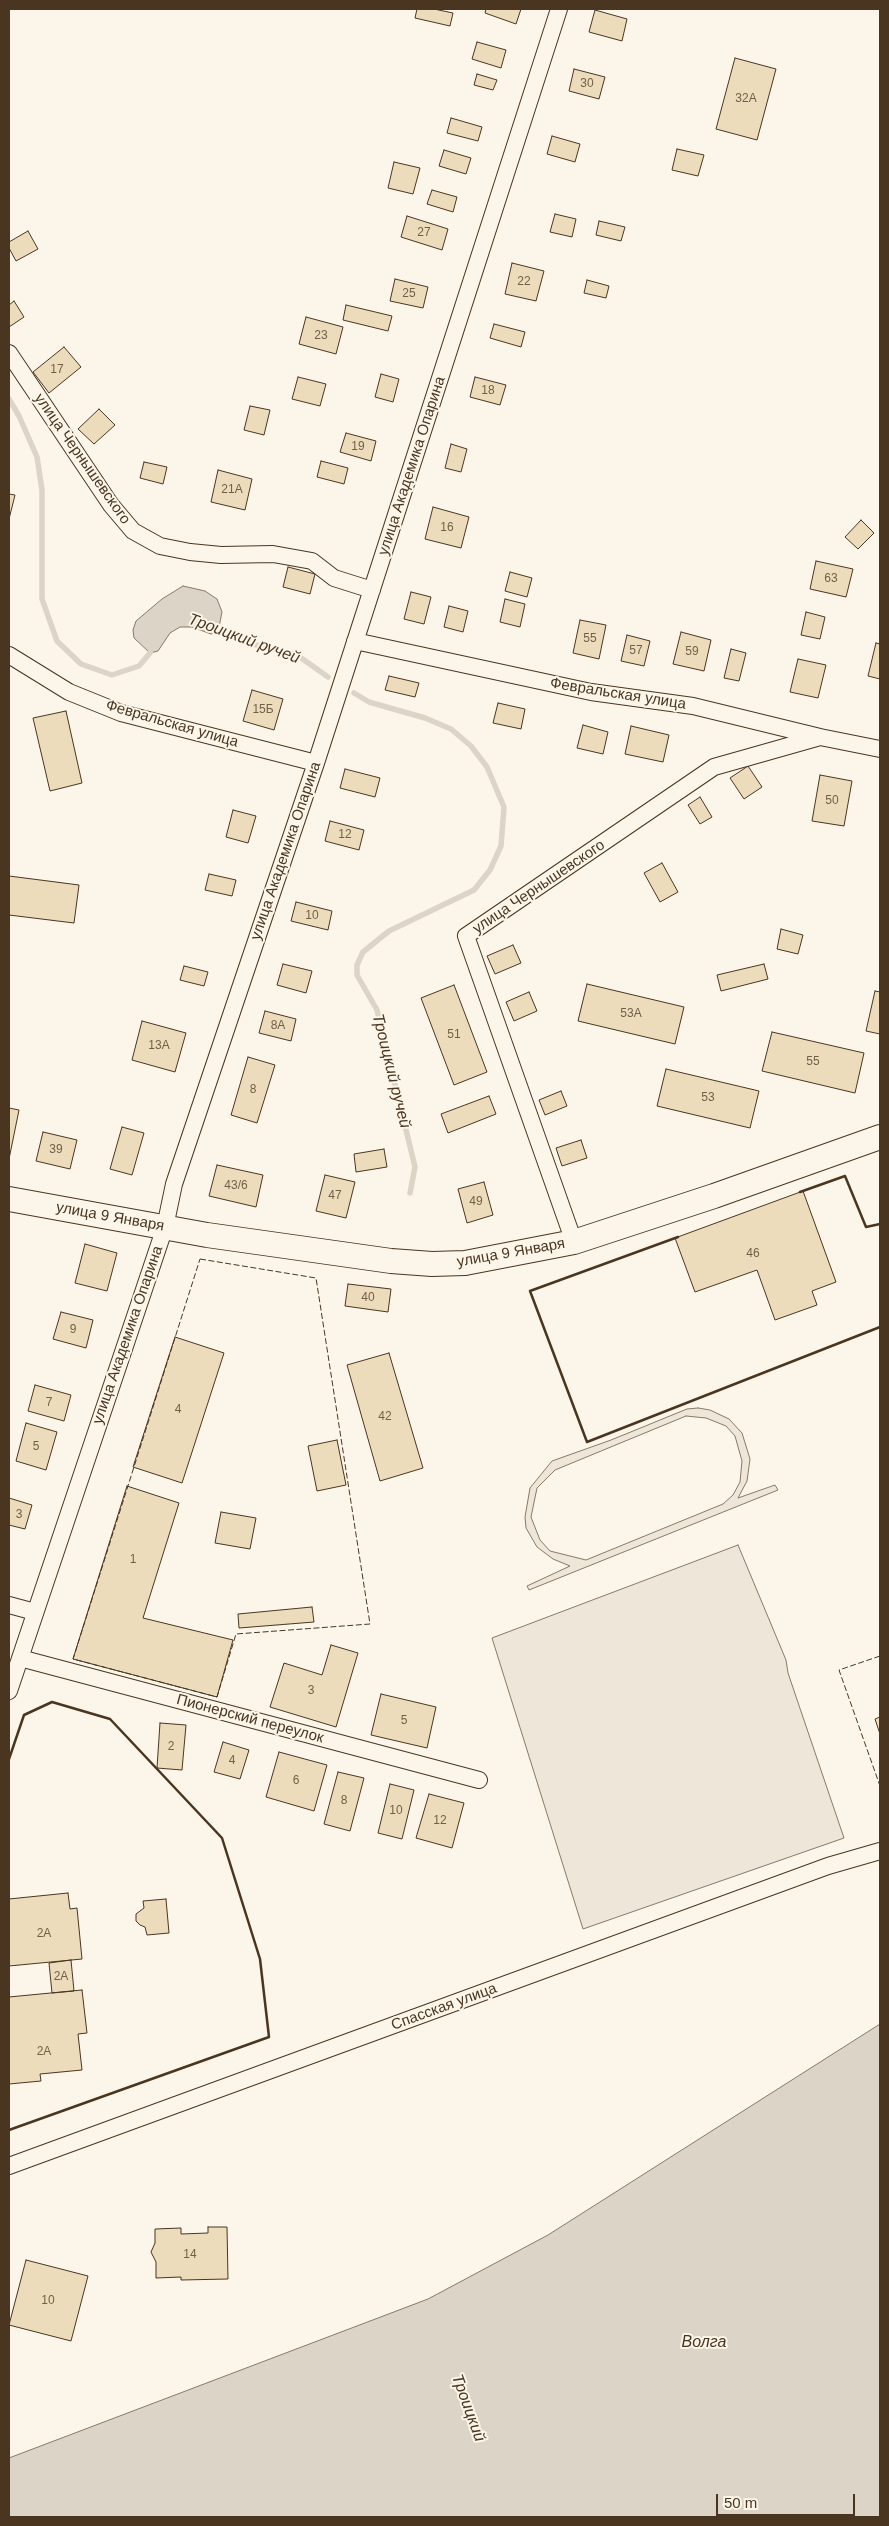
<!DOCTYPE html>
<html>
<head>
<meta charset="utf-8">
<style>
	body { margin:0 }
	#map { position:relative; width:889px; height:2526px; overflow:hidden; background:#fbf6e9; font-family:Arial,sans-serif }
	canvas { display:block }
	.frame { position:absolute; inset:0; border:10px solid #4a3520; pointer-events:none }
	.scale { position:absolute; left:716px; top:2494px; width:139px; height:22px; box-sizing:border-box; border:2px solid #4a3520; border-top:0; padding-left:6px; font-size:15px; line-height:18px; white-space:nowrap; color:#4a3520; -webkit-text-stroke:4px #fbf6e9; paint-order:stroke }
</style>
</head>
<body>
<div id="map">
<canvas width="889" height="2526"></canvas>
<div class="frame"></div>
<div class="scale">50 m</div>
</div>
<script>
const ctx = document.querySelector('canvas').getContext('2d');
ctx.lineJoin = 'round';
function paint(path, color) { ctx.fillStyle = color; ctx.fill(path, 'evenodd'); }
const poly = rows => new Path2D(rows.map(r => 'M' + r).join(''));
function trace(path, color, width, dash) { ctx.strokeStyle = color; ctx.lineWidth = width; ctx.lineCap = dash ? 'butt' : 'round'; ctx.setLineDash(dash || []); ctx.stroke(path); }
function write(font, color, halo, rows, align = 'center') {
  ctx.font = font + ' Arial,sans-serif'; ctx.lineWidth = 4; ctx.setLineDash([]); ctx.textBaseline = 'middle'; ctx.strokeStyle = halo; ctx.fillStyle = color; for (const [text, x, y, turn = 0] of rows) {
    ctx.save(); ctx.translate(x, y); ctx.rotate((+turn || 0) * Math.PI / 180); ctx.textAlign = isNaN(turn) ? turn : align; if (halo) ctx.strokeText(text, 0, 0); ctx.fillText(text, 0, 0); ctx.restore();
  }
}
const green = poly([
	[698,1408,710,1410,729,1419,742,1433,750,1459,747,1481,738,1498,775,1485,778,1490,529,1590,527,1586,570,1566,553,1559,537,1547,526,1528,525,1517,530,1488,552,1461,611,1440,687,1409,698,1408],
	[686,1416,706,1418,726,1426,735,1436,742,1461,740,1482,733,1495,723,1504,586,1560,550,1551,540,1540,531,1517,537,1488,555,1470,686,1416],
	[738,1545,786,1660,788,1673,844,1838,583,1929,492,1638,738,1545]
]);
paint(green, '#ede6d9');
trace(green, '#887966', 1);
const water = poly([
	[183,586,205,591,217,599,222,612,218,632,211,634,192,627,180,627,170,633,158,651,150,653,134,638,133,630,136,621,162,599,183,586],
	[880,2024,880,2517,9,2517,9,2458,428,2299,548,2235,880,2024]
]);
paint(water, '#dcd4c6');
trace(water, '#887966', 1);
trace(poly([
	[9,399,19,416,37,457,42,490,42,599,57,641,81,664,112,675,139,666,150,653,152,646],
	[212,629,256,645,297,655,328,677],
	[354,693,369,702,425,718,451,729,471,746,487,767,504,807,501,846,490,870,474,890,389,931,363,952,357,965,357,975,377,1010,415,1167,410,1193]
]), '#dcd4c6', 5.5);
const building = poly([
	[417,9,434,9,453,13,450,26,415,18,417,9],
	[486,9,521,9,516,24,485,13,486,9],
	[595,10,627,19,622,41,589,32,595,10],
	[477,42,506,50,501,68,472,59,477,42],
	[735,58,776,69,757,140,716,129,735,58],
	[574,69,605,77,599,99,569,91,574,69],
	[477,74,497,80,493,90,474,85,477,74],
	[451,118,482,127,478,141,447,133,451,118],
	[552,136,580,144,575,162,547,154,552,136],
	[677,149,704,155,698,176,672,170,677,149],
	[444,150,471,158,466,174,439,166,444,150],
	[394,162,420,168,413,194,388,188,394,162],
	[432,190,457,197,453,212,427,204,432,190],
	[555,214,576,219,572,237,550,232,555,214],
	[407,216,448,229,442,250,401,237,407,216],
	[599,221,625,227,621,241,596,235,599,221],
	[28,231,38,249,16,261,9,248,9,242,28,231],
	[512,263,544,271,536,301,505,294,512,263],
	[395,279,428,287,423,308,390,301,395,279],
	[587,280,609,286,606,298,584,293,587,280],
	[14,301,24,317,9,327,9,305,14,301],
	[346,305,392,316,388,331,343,320,346,305],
	[306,317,343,327,336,354,299,344,306,317],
	[494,324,525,332,521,347,490,338,494,324],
	[64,347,81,367,49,393,33,372,64,347],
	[381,374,399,379,393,402,375,397,381,374],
	[298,377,326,384,320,406,292,399,298,377],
	[475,377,506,385,500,405,470,397,475,377],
	[250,406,270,410,264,435,244,430,250,406],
	[99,409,115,425,94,444,78,429,99,409],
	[346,433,376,441,371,461,340,452,346,433],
	[451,444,467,449,461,472,445,468,451,444],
	[321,461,348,468,344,484,317,477,321,461],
	[144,462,167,467,163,484,140,478,144,462],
	[218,470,252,479,245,510,211,502,218,470],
	[9,494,15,495,9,519,9,494],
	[433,507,469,517,461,548,425,539,433,507],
	[861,520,874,533,858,549,845,537,861,520],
	[816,561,853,569,846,597,810,589,816,561],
	[288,567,315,574,310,594,283,587,288,567],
	[510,572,532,578,527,597,505,591,510,572],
	[411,592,431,597,424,624,404,619,411,592],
	[505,599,525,604,520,627,500,622,505,599],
	[449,606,468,611,463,632,444,627,449,606],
	[806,612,825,617,820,639,801,635,806,612],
	[580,620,606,625,599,659,573,653,580,620],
	[681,632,711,640,704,671,673,664,681,632],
	[627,635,650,641,644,666,621,661,627,635],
	[876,643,880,644,880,679,868,676,876,643],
	[731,649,746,653,739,681,724,678,731,649],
	[798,659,826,665,818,698,790,692,798,659],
	[389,676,419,683,415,697,385,690,389,676],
	[252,690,283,699,274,730,243,721,252,690],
	[498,703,525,709,521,729,493,723,498,703],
	[66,711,82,783,50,791,33,718,66,711],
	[583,725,608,732,603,754,577,748,583,725],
	[631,726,669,735,663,762,625,754,631,726],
	[748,766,762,787,744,799,730,778,748,766],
	[345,769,380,778,375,797,340,788,345,769],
	[820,775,852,781,844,826,812,821,820,775],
	[700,797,712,817,700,824,688,805,700,797],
	[233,810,256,816,248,843,226,837,233,810],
	[330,821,364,830,359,850,325,841,330,821],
	[662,863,678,892,660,902,644,873,662,863],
	[209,874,236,880,232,896,205,890,209,874],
	[9,876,79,885,74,923,9,915,9,876],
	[296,902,332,911,328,930,291,921,296,902],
	[781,929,803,935,798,954,777,949,781,929],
	[513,945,521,963,495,974,487,956,513,945],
	[283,964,312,971,306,993,277,985,283,964],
	[764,964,768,979,721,991,717,975,764,964],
	[184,966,208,972,204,986,180,980,184,966],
	[587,984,684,1007,675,1044,578,1021,587,984],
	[454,985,487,1072,454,1085,421,998,454,985],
	[875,991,880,992,880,1034,866,1031,875,991],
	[529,992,537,1011,514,1021,506,1002,529,992],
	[265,1011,296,1019,291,1041,259,1033,265,1011],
	[142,1021,186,1033,175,1072,132,1060,142,1021],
	[772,1032,864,1053,855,1093,762,1071,772,1032],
	[248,1057,275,1065,257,1123,231,1115,248,1057],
	[666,1069,759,1091,750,1128,657,1106,666,1069],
	[561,1091,567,1106,545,1115,539,1100,561,1091],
	[489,1096,496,1114,448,1133,441,1114,489,1096],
	[9,1108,19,1110,9,1159,9,1108],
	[122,1127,144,1133,132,1175,110,1169,122,1127],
	[43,1132,77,1140,70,1169,36,1161,43,1132],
	[581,1140,587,1158,562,1166,556,1148,581,1140],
	[384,1149,387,1167,356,1172,354,1154,384,1149],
	[217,1165,263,1175,256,1207,209,1196,217,1165],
	[325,1175,355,1182,346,1218,316,1211,325,1175],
	[484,1182,493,1215,467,1223,458,1189,484,1182],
	[803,1191,836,1282,812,1291,817,1305,775,1320,757,1270,695,1292,675,1238,803,1191],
	[85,1244,117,1253,107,1291,75,1283,85,1244],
	[348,1284,391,1289,388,1312,345,1306,348,1284],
	[61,1312,93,1320,86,1348,53,1339,61,1312],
	[175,1337,224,1353,182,1483,133,1467,175,1337],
	[389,1353,423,1468,380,1481,347,1365,389,1353],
	[35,1385,71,1395,64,1421,28,1411,35,1385],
	[26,1423,57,1432,46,1470,16,1461,26,1423],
	[337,1440,346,1485,317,1491,308,1446,337,1440],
	[127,1486,179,1503,143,1618,233,1640,217,1697,73,1659,127,1486],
	[9,1498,32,1505,25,1529,9,1525,9,1498],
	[221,1512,256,1518,250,1549,215,1543,221,1512],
	[312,1607,314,1622,239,1628,238,1614,312,1607],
	[331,1645,358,1653,336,1727,270,1707,284,1663,322,1675,331,1645],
	[381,1694,436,1707,427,1748,371,1735,381,1694],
	[880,1717,880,1734,875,1719,880,1717],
	[160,1723,186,1725,182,1770,157,1768,160,1723],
	[223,1742,249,1750,240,1779,214,1772,223,1742],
	[279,1752,327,1765,314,1811,266,1797,279,1752],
	[338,1772,364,1778,350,1831,324,1824,338,1772],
	[390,1784,414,1790,402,1839,378,1833,390,1784],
	[429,1794,464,1803,452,1848,416,1838,429,1794],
	[68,1893,70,1909,77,1908,82,1959,9,1966,9,1899,68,1893],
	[166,1899,169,1933,147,1935,145,1927,140,1925,136,1921,136,1914,144,1908,143,1901,166,1899],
	[71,1960,74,1991,52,1993,49,1963,71,1960],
	[82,1990,87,2033,78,2034,82,2070,40,2074,41,2081,9,2084,9,1997,82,1990],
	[208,2227,227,2227,228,2279,181,2280,181,2277,156,2278,156,2262,151,2252,155,2243,155,2229,181,2228,181,2234,208,2233,208,2227],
	[26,2260,88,2276,71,2341,9,2325,26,2260]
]);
paint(building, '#ecdcbc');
trace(building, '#4a3520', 1);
const street = poly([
	[9,353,111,505,133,531,160,546,190,552,221,555,273,554,312,561,334,578,372,590],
	[355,641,591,692,693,706,820,737,880,749],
	[9,655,69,692,121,713,316,763],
	[574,1242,466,936,714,767,820,737],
	[9,1605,35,1612],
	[20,1658,479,1780],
	[9,1691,165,1227,174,1184,316,763,559,9],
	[9,2166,828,1866,880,1851]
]);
const secondary = poly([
	[9,1199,207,1235,391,1261,432,1264,465,1263,574,1242,714,1196,880,1137]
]);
trace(street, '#4a3520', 18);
trace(secondary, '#4a3520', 26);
trace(street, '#fbf6e9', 16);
trace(secondary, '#fbf6e9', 24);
trace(poly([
	[200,1259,316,1278,370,1624,236,1634,217,1697,73,1659,200,1259],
	[880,1656,839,1670,880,1786]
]), '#4a3520', 1, [6, 2.5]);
trace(poly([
	[800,1192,845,1176,866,1227,880,1224],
	[678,1237,530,1291,587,1442,880,1327],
	[9,1759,24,1715,52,1702,110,1719,222,1838,260,1959,269,2037,9,2130]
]), '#4a3520', 2.5);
write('12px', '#725f47', null, [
	["30",587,84],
	["32А",746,99],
	["27",424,233],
	["22",524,282],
	["25",409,294],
	["23",321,336],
	["17",57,370],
	["18",488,391],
	["19",358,447],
	["21А",232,490],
	["16",447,528],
	["63",831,579],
	["55",590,639],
	["57",636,651],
	["59",692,652],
	["15Б",263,710],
	["50",832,801],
	["12",345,835],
	["10",312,916],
	["53А",631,1014],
	["8А",278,1026],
	["51",454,1035],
	["13А",159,1046],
	["55",813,1062],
	["8",253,1090],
	["53",708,1098],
	["39",56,1150],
	["43/6",236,1186],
	["47",335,1196],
	["49",476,1202],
	["46",753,1254],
	["40",368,1298],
	["9",73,1330],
	["7",49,1403],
	["4",178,1410],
	["42",385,1417],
	["5",36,1447],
	["3",19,1515],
	["1",133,1560],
	["3",311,1691],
	["5",404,1721],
	["2",171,1747],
	["4",232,1761],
	["6",296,1781],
	["8",344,1801],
	["10",396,1811],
	["12",440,1821],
	["2А",44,1934],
	["2А",61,1977],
	["2А",44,2052],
	["14",190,2255],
	["10",48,2301]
]);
write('15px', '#4a3520', '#fbf6e9', [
	["улица Чернышевского",82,459,55],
	["улица Академика Опарина",412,466,-72],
	["Февральская улица",618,694,9],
	["Февральская улица",172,724,16],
	["улица Академика Опарина",286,851,-71],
	["улица Чернышевского",539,887,-34],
	["улица 9 Января",110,1217,10],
	["улица 9 Января",511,1253,-10],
	["улица Академика Опарина",128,1335,-71],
	["Пионерский переулок",250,1719,15],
	["Спасская улица",444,2007,-20]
]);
write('italic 16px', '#4a3520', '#fbf6e9', [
	["Троицкий ручей",244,639,20],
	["Троицкий ручей",391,1071,76],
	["Волга",704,2343],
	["Троицкий",468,2408,70]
]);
</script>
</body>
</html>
